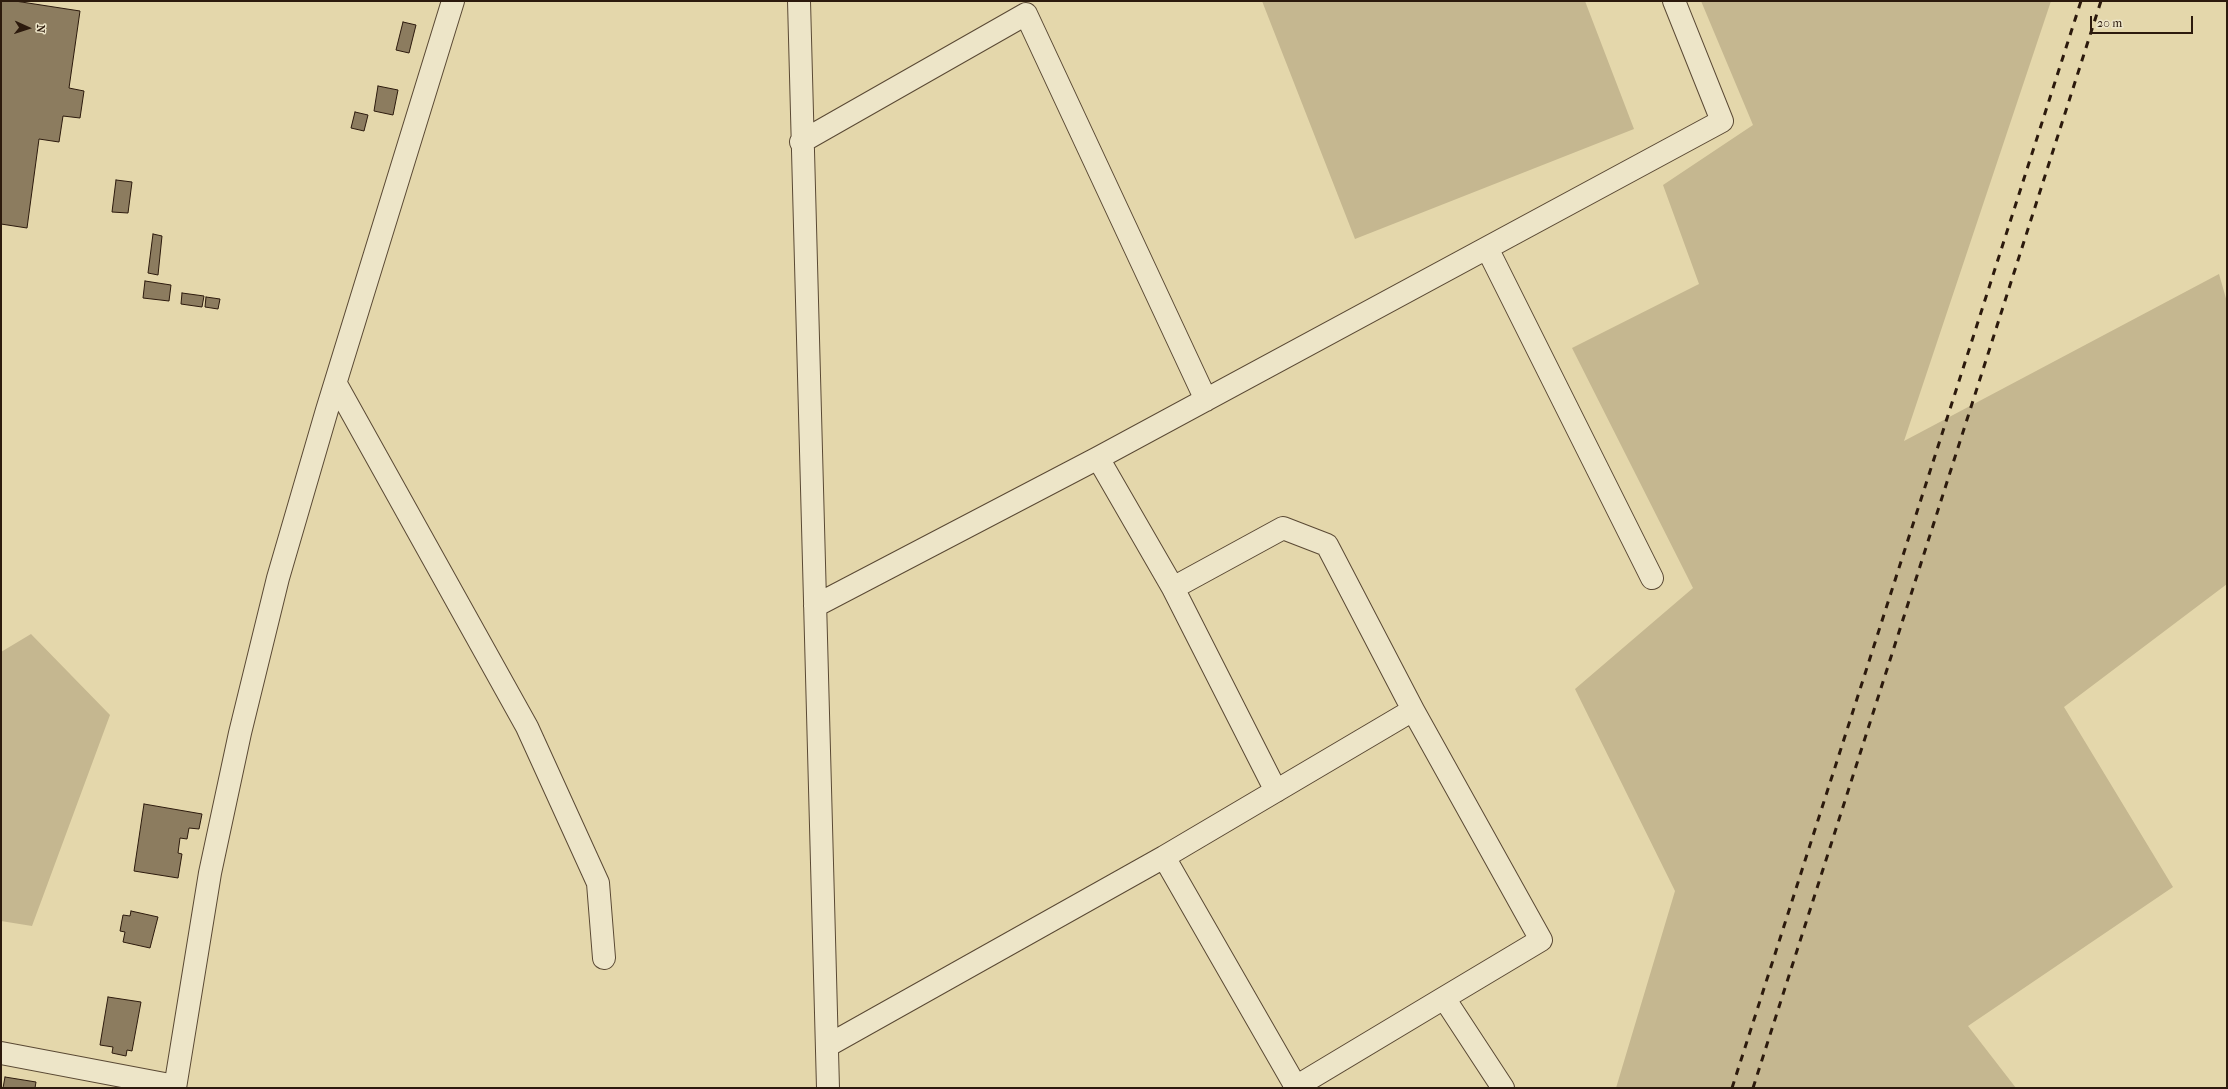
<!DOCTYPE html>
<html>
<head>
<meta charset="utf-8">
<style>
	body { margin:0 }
	#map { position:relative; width:2228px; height:1089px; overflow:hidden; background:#e4d7ab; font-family:"IM FELL French Canon",serif }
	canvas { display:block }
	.frame { position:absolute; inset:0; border:2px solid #2c1a0d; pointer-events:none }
	.north { position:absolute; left:8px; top:8px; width:40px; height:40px; -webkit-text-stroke:3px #ede5c8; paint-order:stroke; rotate:93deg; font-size:11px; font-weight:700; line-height:16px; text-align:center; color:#2c1a0d }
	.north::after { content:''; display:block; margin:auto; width:14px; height:18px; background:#2c1a0d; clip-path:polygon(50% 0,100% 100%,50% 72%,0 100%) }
	.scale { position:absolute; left:2090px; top:16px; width:103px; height:18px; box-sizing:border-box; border:2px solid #2c1a0d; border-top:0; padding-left:5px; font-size:12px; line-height:14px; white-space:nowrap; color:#2c1a0d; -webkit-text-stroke:3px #ede5c8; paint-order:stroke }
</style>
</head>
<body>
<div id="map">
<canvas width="2228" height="1089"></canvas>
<div class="frame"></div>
<div class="north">N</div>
<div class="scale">20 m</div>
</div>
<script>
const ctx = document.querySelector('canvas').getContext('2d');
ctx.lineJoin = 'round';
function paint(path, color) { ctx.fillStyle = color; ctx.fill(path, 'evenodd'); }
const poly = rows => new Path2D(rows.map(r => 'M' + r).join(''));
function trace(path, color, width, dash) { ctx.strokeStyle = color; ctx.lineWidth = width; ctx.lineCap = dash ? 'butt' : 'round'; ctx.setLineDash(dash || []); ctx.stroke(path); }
paint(poly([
	[1262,1,1585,1,1634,129,1355,239],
	[1701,1,2051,1,1904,441,2219,274,2227,302,2227,584,2064,707,2173,887,1968,1026,2016,1088,1616,1088,1675,891,1575,689,1693,588,1572,348,1699,284,1663,185,1753,125],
	[31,634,110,715,32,926,1,921,1,652]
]), '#c5b790');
const building = poly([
	[1,1,15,1,80,11,69,88,84,91,80,118,63,116,59,142,39,139,27,228,1,224,1,1],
	[403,22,416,25,409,53,396,50,403,22],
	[378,86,398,90,393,115,374,111,378,86],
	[355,112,368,115,364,131,351,128,355,112],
	[116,180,132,182,128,213,112,212,116,180],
	[153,234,162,236,158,275,148,273,153,234],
	[145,281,171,285,169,301,143,298,145,281],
	[182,293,204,296,202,307,181,304,182,293],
	[206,297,220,299,218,309,205,307,206,297],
	[144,804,202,814,199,829,189,828,187,839,180,838,178,853,182,854,178,878,134,871,144,804],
	[131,911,158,917,150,948,123,942,125,932,120,931,123,915,130,916,131,911],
	[108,997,141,1002,132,1051,127,1050,126,1056,112,1053,113,1047,100,1045,108,997],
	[5,1077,36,1082,35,1088,3,1088,5,1077]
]);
paint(building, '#8c7c5f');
trace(building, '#2c1a0d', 1);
const minor = poly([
	[799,1,828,1088],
	[801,142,1026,14,1206,400],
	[1487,248,1652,578],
	[336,384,527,727,598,883,604,958],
	[1098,458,1173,588],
	[815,606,1098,458,1722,121,1674,1],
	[1276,791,1173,588,1283,528,1327,545,1413,710],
	[1164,857,1296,1087],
	[827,1046,1164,857,1413,710,1541,940,1444,998],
	[1,1053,175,1086],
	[175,1088,210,873,240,733,278,578,327,410,453,1],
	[1294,1088,1444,998,1503,1088]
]);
trace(minor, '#5a4934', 24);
trace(minor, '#ede5c8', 22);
trace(poly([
	[1732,1088,2081,1],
	[1753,1088,2101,1]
]), '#2c1a0d', 3, [7, 7]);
</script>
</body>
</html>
